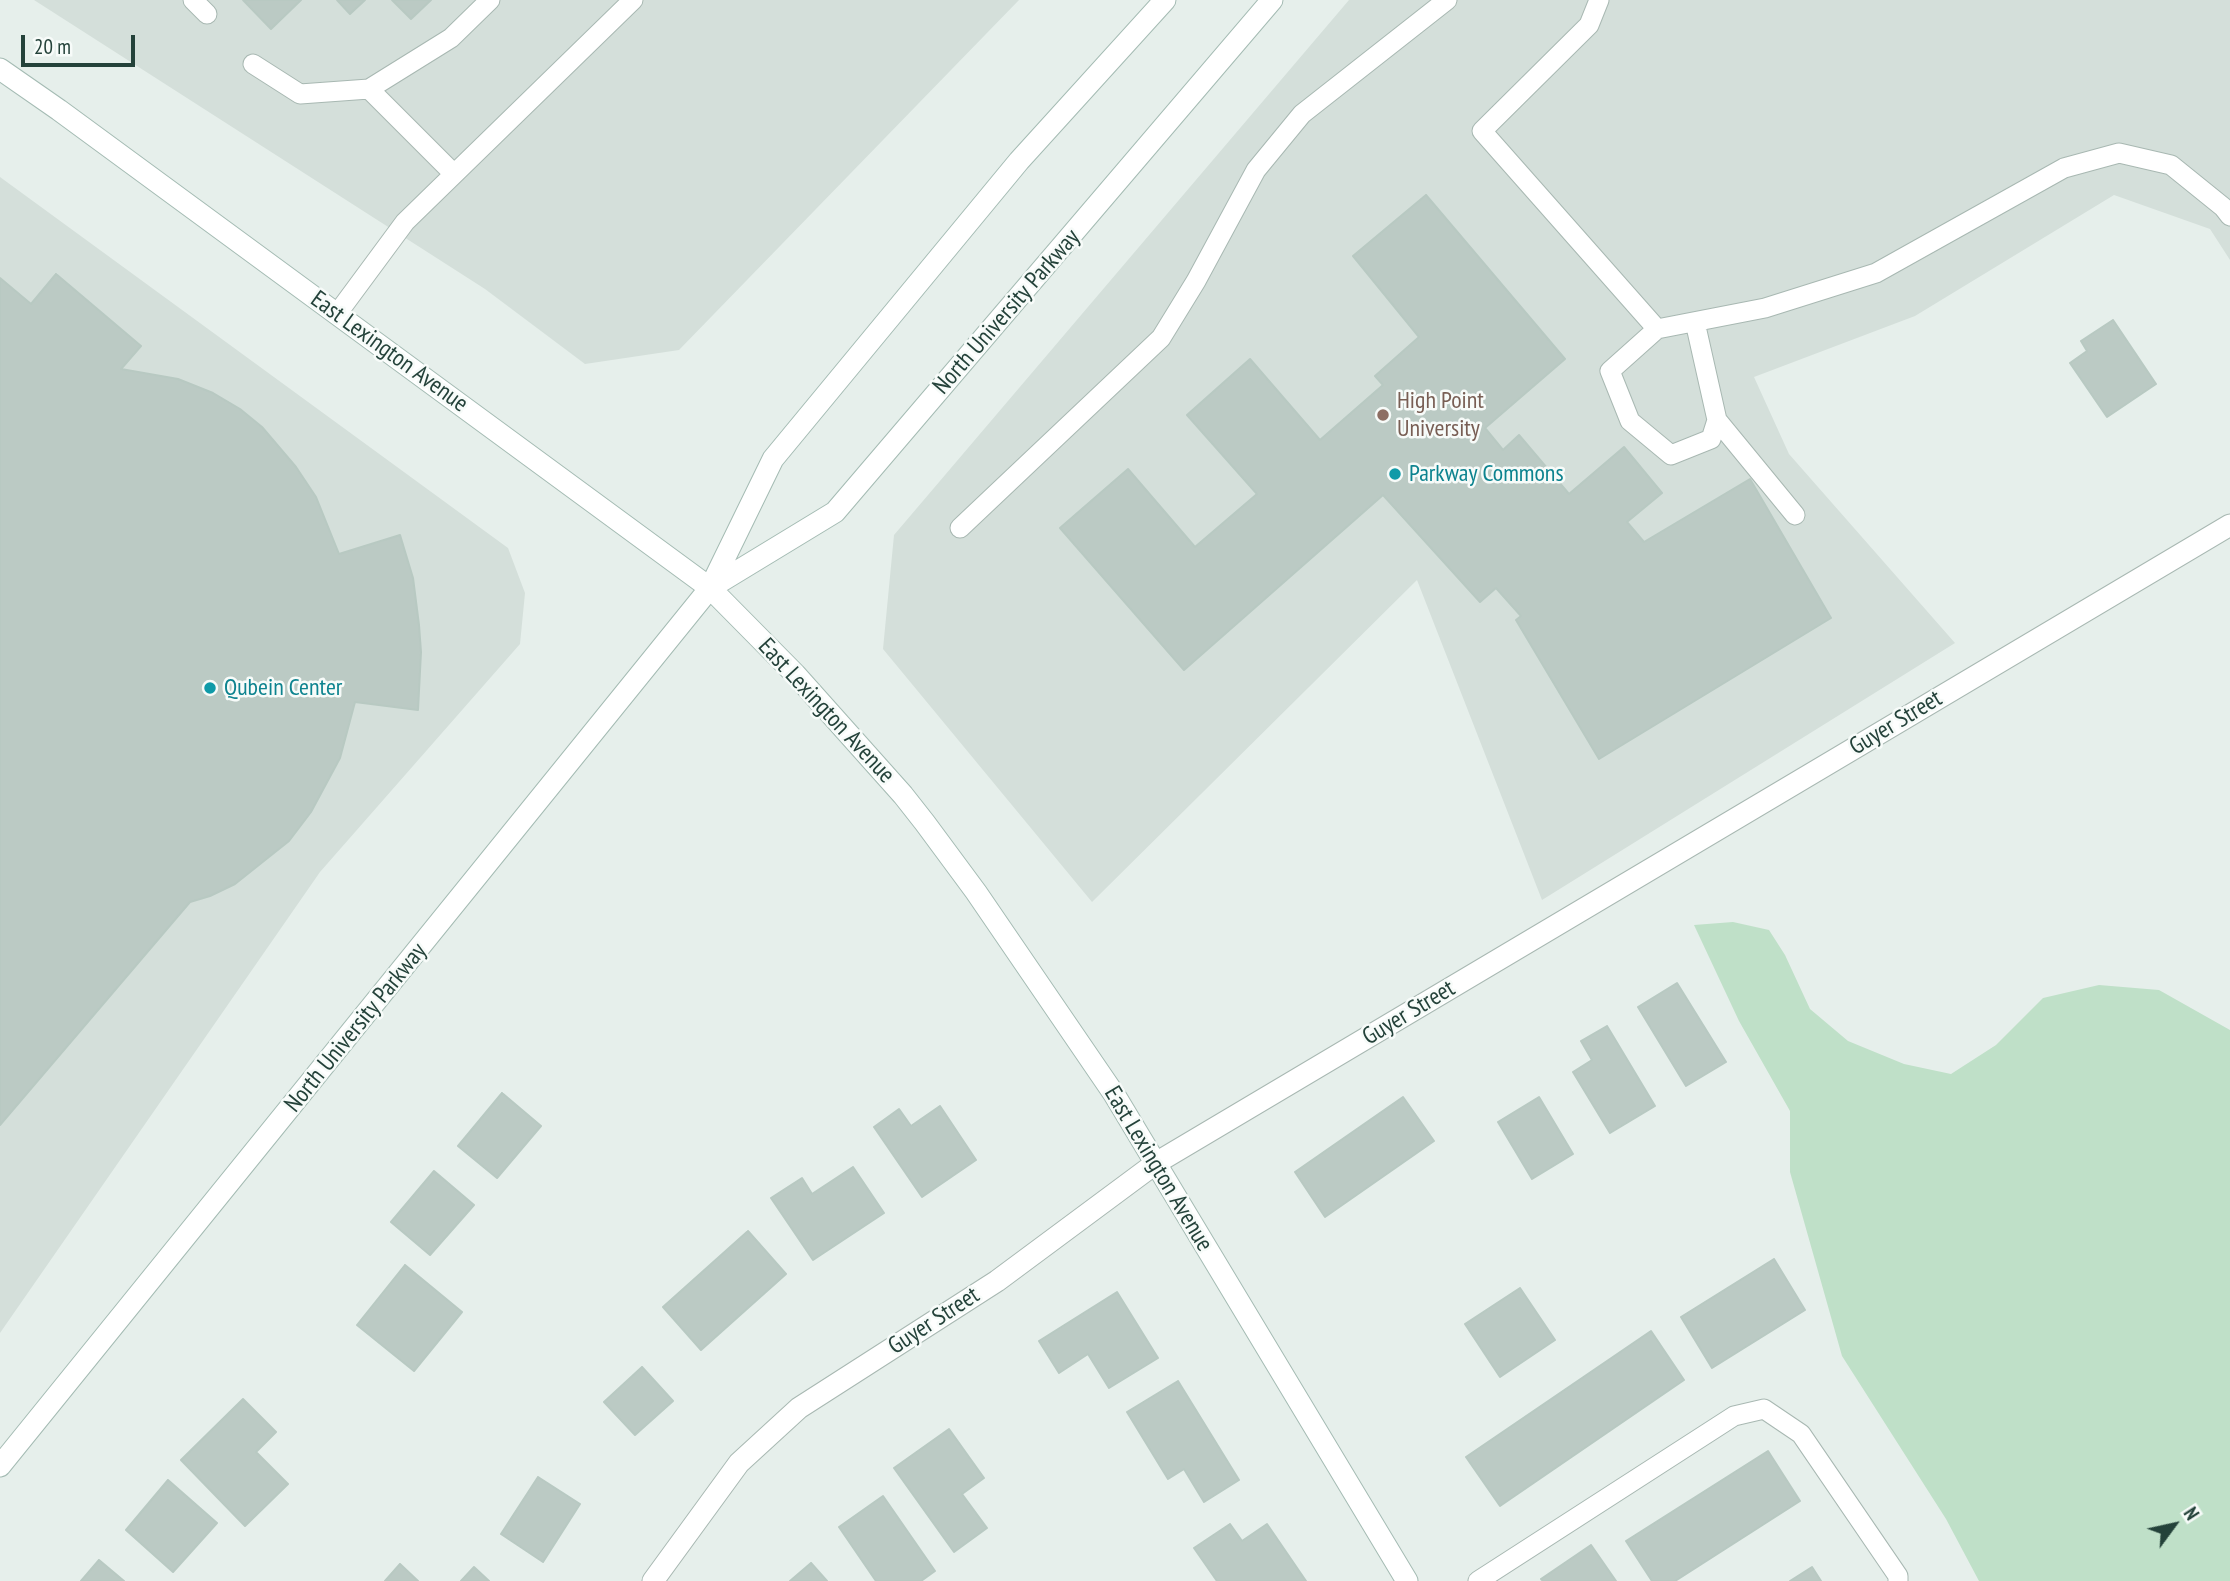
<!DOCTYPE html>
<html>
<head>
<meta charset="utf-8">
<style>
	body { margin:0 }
	#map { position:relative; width:2230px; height:1581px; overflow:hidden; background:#e6efeb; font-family:"PT Sans Narrow",sans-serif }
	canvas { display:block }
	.north { position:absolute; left:2139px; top:1490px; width:70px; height:70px; -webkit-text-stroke:5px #f7fbf9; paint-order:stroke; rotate:57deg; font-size:19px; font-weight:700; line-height:28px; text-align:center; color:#24423a }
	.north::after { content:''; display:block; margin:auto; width:24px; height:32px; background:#24423a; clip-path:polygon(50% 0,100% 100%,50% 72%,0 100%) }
	.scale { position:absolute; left:21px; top:35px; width:114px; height:32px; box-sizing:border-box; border:4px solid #24423a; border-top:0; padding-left:9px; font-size:21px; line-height:24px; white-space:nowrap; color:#24423a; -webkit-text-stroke:5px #f7fbf9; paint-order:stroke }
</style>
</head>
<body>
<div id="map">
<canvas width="2230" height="1581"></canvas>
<div class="north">N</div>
<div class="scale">20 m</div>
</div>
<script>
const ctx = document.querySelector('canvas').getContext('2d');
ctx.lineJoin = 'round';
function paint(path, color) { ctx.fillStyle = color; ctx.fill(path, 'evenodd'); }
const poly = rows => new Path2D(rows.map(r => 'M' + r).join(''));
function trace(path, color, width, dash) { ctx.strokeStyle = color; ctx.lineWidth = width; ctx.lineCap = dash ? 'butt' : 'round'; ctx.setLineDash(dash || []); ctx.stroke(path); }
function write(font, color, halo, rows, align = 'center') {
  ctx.font = font + ' "PT Sans Narrow",sans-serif'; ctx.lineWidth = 5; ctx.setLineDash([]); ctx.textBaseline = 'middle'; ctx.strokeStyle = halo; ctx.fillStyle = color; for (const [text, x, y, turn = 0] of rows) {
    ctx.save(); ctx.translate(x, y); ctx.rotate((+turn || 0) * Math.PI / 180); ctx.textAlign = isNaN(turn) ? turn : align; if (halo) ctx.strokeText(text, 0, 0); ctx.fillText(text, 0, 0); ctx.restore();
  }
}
paint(poly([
	[34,0,1019,0,679,350,585,364,485,289],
	[1349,0,2230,0,2230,260,2210,229,2114,195,1915,316,1754,377,1789,454,1955,643,1542,900,1417,580,1092,902,883,649,894,535],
	[0,177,508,548,525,593,520,644,320,872,0,1333]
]), '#d4dfda');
paint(poly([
	[1733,922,1769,930,1785,955,1810,1009,1848,1041,1904,1064,1951,1074,1996,1045,2043,998,2099,985,2159,990,2230,1030,2230,1581,1979,1581,1946,1519,1842,1356,1790,1172,1790,1111,1739,1021,1694,925]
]), '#bfe0c8');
const building = poly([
	[243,0,301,0,271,29,243,0],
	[337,0,365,0,350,14,337,0],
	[392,0,431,0,411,19,392,0],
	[1426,195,1565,359,1485,428,1503,450,1519,435,1569,494,1624,447,1662,493,1627,522,1644,542,1750,479,1831,618,1599,759,1516,620,1521,616,1496,588,1480,602,1383,495,1184,670,1060,528,1128,469,1195,547,1257,494,1187,415,1250,359,1320,440,1383,385,1375,376,1419,337,1353,256,1426,195],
	[56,274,141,346,121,369,178,379,213,393,240,409,262,427,296,467,316,497,339,554,400,535,413,578,419,625,421,652,418,710,355,702,340,758,311,812,289,841,235,884,210,896,190,902,0,1125,0,278,31,304,56,274],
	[2113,320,2156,384,2107,417,2070,363,2087,351,2081,341,2113,320],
	[1677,983,1726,1062,1686,1086,1638,1007,1677,983],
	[1607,1026,1655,1106,1610,1133,1573,1072,1592,1060,1581,1041,1607,1026],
	[502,1093,541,1126,497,1178,458,1146,502,1093],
	[1403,1097,1434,1141,1325,1217,1295,1172,1403,1097],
	[1539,1097,1573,1154,1532,1179,1498,1122,1539,1097],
	[940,1106,976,1160,922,1197,874,1127,899,1109,911,1126,940,1106],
	[853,1167,884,1213,813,1260,771,1198,802,1178,812,1194,853,1167],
	[434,1171,474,1205,430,1255,391,1222,434,1171],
	[748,1231,786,1274,701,1350,663,1307,748,1231],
	[1774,1259,1805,1310,1712,1368,1681,1317,1774,1259],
	[405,1265,462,1312,414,1371,357,1325,405,1265],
	[1520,1288,1555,1340,1500,1377,1465,1324,1520,1288],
	[1117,1292,1158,1358,1109,1388,1088,1354,1059,1373,1039,1341,1117,1292],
	[1651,1331,1684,1380,1500,1506,1466,1457,1651,1331],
	[642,1367,673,1401,635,1435,604,1402,642,1367],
	[1178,1381,1239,1480,1204,1502,1184,1469,1168,1479,1127,1412,1178,1381],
	[243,1399,276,1432,256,1452,288,1484,245,1526,181,1460,243,1399],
	[949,1429,984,1478,962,1494,987,1528,954,1552,894,1468,949,1429],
	[1768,1451,1800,1501,1675,1581,1652,1581,1626,1541,1768,1451],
	[538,1477,580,1504,543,1562,501,1534,538,1477],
	[168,1480,217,1523,173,1572,126,1530,168,1480],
	[883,1496,935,1571,921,1581,876,1581,839,1527,883,1496],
	[1230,1524,1242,1541,1267,1524,1306,1581,1217,1581,1194,1548,1230,1524],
	[1591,1545,1616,1581,1543,1581,1541,1579,1591,1545],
	[99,1560,124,1581,81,1581,99,1560],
	[811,1563,827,1581,790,1581,811,1563],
	[400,1564,418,1581,385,1581,400,1564],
	[474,1567,489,1581,461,1581,474,1567],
	[1812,1567,1821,1581,1790,1581,1812,1567]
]);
paint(building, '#bbcac4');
trace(building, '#b8c9c2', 2);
const service = poly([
	[193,0,207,14],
	[1599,0,1589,25,1482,131,1657,329,1765,308,1876,273,2064,168,2119,153,2171,165,2223,207,2230,216],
	[253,64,300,94,369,89,454,174],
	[369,89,451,38,490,0],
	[337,314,405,222,633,0],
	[1695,322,1717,420,1795,515],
	[1657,329,1610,371,1630,421,1671,455,1711,439,1717,420],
	[960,528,1161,338,1196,281,1256,170,1302,114,1447,0],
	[1478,1581,1734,1416,1764,1409,1801,1434,1898,1576,1898,1581]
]);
const minor = poly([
	[653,1581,739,1463,799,1408,997,1281,1156,1163,2230,525]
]);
const secondary = poly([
	[0,69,59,110,710,588,795,674,903,795,925,823,976,892,1114,1094,1407,1581],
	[710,588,835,512,1272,0],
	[0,1466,710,588,773,459,1019,161,1165,0]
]);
trace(service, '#a8b8b2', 21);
trace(minor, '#a8b8b2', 23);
trace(secondary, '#a4bbb3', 23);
trace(service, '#fff', 19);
trace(minor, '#fff', 21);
trace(secondary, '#fff', 21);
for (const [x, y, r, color] of [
	[1383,415,7,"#8d6e63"],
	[1395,474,7,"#0f9aa8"],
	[210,688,7,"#0f9aa8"]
]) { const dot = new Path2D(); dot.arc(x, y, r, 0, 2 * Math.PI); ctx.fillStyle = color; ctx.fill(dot); trace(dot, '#f7fbf9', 2.5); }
write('24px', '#24423a', '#f7fbf9', [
	["North University Parkway",1007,312,-49],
	["East Lexington Avenue",389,352,36],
	["East Lexington Avenue",826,711,47],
	["Guyer Street",1896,723,-31],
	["Guyer Street",1409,1013,-31],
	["North University Parkway",356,1028,-51],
	["East Lexington Avenue",1158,1169,59],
	["Guyer Street",934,1321,-33]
]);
write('24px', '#785e54', '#f7fbf9', [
	["High Point",1397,401],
	["University",1397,429]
], 'left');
write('24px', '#0d838f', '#f7fbf9', [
	["Parkway Commons",1409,474],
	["Qubein Center",224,688]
], 'left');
</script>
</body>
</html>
